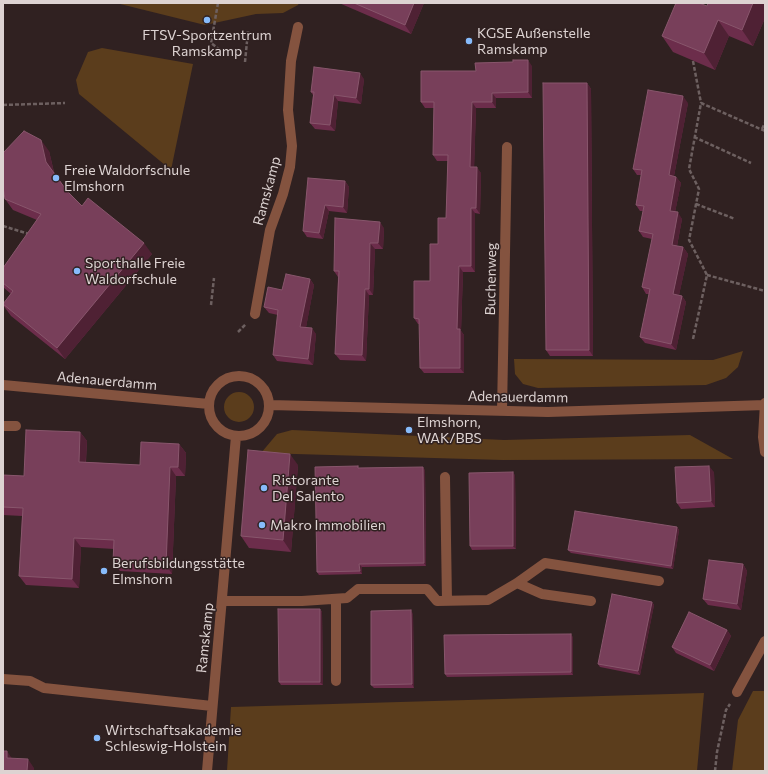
<!DOCTYPE html>
<html>
<head>
<meta charset="utf-8">
<style>
	body { margin:0 }
	#map { position:relative; width:768px; height:774px; overflow:hidden; background:#302121; font-family:Commissioner,sans-serif }
	canvas { display:block }
	.frame { position:absolute; inset:0; border:4px solid #ddd3d2; pointer-events:none }
</style>
</head>
<body>
<div id="map">
<canvas width="768" height="774"></canvas>
<div class="frame"></div>
</div>
<script>
const ctx = document.querySelector('canvas').getContext('2d');
ctx.lineJoin = 'round';
function paint(path, color) { ctx.fillStyle = color; ctx.fill(path, 'evenodd'); }
const poly = rows => new Path2D(rows.map(r => 'M' + r).join(''));
function trace(path, color, width, dash) { ctx.strokeStyle = color; ctx.lineWidth = width; ctx.lineCap = dash ? 'butt' : 'round'; ctx.setLineDash(dash || []); ctx.stroke(path); }
function write(font, color, halo, rows, align = 'center') {
  ctx.font = font + ' Commissioner,sans-serif'; ctx.lineWidth = 3; ctx.setLineDash([]); ctx.textBaseline = 'middle'; ctx.strokeStyle = halo; ctx.fillStyle = color; for (const [text, x, y, turn = 0] of rows) {
    ctx.save(); ctx.translate(x, y); ctx.rotate((+turn || 0) * Math.PI / 180); ctx.textAlign = isNaN(turn) ? turn : align; if (halo) ctx.strokeText(text, 0, 0); ctx.fillText(text, 0, 0); ctx.restore();
  }
}
paint(poly([
	[116,3,299,3,298,5,283,13,256,14,205,25],
	[102,48,193,64,171,170,79,94,76,80,88,52],
	[743,351,738,367,726,378,706,385,538,388,523,384,515,374,514,359,713,360],
	'224 407a15 15 0 1 1 30 0a15 15 0 1 1-30 0Z',
	[292,430,504,440,690,435,733,459,503,460,261,453,277,434],
	[753,691,765,691,765,771,732,771,738,720],
	[704,693,697,771,227,771,231,707]
]), '#5b3d1c');
trace(poly([
	[218,3,211,43,220,50],
	[764,20,765,20],
	[693,61,701,103],
	[245,62,248,31],
	[3,105,65,103],
	[762,129,765,123],
	[694,137,751,163],
	[696,204,735,219],
	[3,226,29,234],
	[707,275,765,291],
	[211,305,214,278],
	[238,332,246,324],
	[693,339,707,275,689,240,699,189,689,169,701,103,765,131],
	[715,771,717,752,726,710,730,704]
]), '#6d6060', 2.5, [4, 2]);
trace(poly([
	[255,314,270,230,283,194,290,167,292,146,288,110,291,61,298,27],
	'209 406a30 30 0 1 1 60 0a30 30 0 1 1-60 0Z',
	[3,385,209,404],
	[765,403,763,437,765,452],
	[270,405,548,412,765,405],
	[502,411,507,147],
	[3,426,16,426],
	[445,477,447,601],
	[517,583,542,594,591,601],
	[336,599,336,681],
	[223,601,302,601,347,598,358,589,427,589,437,601,488,600,517,583,545,563,659,581],
	[3,679,30,681,44,688,212,706],
	[737,692,765,641],
	[207,771,236,436]
]), '#84533f', 10);
paint(poly([
	[339,3,424,3,411,34],
	[765,3,765,18,753,46,729,36,715,70,673,52,662,36,707,6],
	[532,66,532,98,496,98,496,108,476,108,474,167,481,173,480,214,475,213,475,272,463,272,461,331,464,335,464,373,424,373,420,368,420,324,418,324,414,318,430,281,438,244,446,218,448,161,437,161,433,155,434,108,425,108,421,102,476,71],
	[364,79,361,104,338,101,335,131,315,129,310,123,313,95,311,92],
	[587,83,591,89,593,356,550,356,546,350],
	[688,103,674,176,676,177,681,183,675,212,682,219,677,246,683,247,688,254,679,295,682,296,686,302,676,350,645,343,640,337,649,294,646,294,642,287,652,239,643,237,639,231,643,211,640,211,636,205,641,175,637,175,633,169],
	[49,151,54,172,67,191,82,206,152,254,65,359,11,316,3,305,11,294,3,287,3,268,37,220,13,210,5,199],
	[345,181,349,187,347,213,329,211,323,239,307,237,303,231],
	[384,228,383,249,375,249,373,295,369,295,366,361,340,360,335,354,338,277,334,271],
	[310,279,314,285,306,327,316,334,313,365,277,361,273,355,278,315,269,313,264,307,282,290],
	[80,432,87,441,86,462,140,465,179,444,186,453,185,476,176,476,172,574,120,571,113,562,114,549,81,547,79,588,26,585,19,576,22,516,3,515,3,475,24,476],
	[298,465,291,552,249,548,241,536],
	[359,468,425,470,426,566,362,567,362,574,319,575,317,572],
	[714,472,715,507,681,509,677,503],
	[515,475,516,549,472,550,470,546],
	[677,527,679,530,673,569,571,553,568,550],
	[743,564,747,571,741,610,708,605,703,599],
	[652,602,654,605,640,675,600,667,598,664],
	[320,609,322,612,323,685,281,685,279,682],
	[413,614,414,688,374,688,371,685],
	[727,630,731,636,714,671,676,653,672,647],
	[573,637,573,675,447,677,445,674]
]), '#6c2d4b');
paint(poly([
	[414,3,424,3,411,34,405,25],
	[753,3,765,3,765,18,753,46,742,30],
	[718,20,729,36,715,70,704,53],
	[528,60,532,66,532,98,528,92],
	[360,73,364,79,361,104,356,98],
	[587,83,591,89,593,356,589,350],
	[492,93,496,98,496,108,492,102],
	[334,95,338,101,335,131,330,125],
	[683,96,688,103,673,181,669,175],
	[472,102,476,108,474,173,470,167],
	[41,140,49,151,54,173,46,162],
	[477,167,481,173,480,214,476,208],
	[676,177,681,183,674,217,670,211],
	[345,181,349,187,347,213,343,207],
	[325,205,329,211,323,239,319,233],
	[471,208,475,213,475,272,471,266],
	[678,212,682,219,676,251,672,245],
	[380,222,384,228,383,249,378,243],
	[144,243,152,254,65,359,57,348],
	[370,243,375,249,373,295,369,289],
	[683,247,688,254,678,300,673,294],
	[459,266,463,272,461,331,464,335,464,373,460,368,457,329],
	[310,279,314,285,305,333,300,327],
	[365,289,369,295,366,361,362,355],
	[682,296,686,302,676,350,671,344],
	[312,328,316,334,313,365,308,359],
	[80,432,87,441,85,471,79,462],
	[179,444,186,453,185,476,178,467],
	[290,454,298,465,291,552,283,540],
	[709,466,714,472,715,507,711,501],
	[170,467,176,476,172,574,166,565],
	[423,467,425,470,426,566,424,563],
	[513,472,515,475,516,549,513,546],
	[677,527,679,530,673,569,671,566],
	[74,538,81,547,79,588,72,579],
	[359,564,362,567,362,574,360,571],
	[743,564,747,571,741,610,737,604],
	[652,602,654,605,640,675,638,671],
	[320,609,322,612,323,685,320,682],
	[411,610,413,614,414,688,412,684],
	[727,630,731,636,714,671,710,665],
	[571,634,573,637,573,675,571,672],
	[7,751,13,760,7,758],
	[28,759,34,768,34,771,27,771]
]), '#4f2134');
const building = poly([
	[354,3,414,3,405,25,354,3],
	[676,3,699,3,707,6,708,3,753,3,742,30,718,20,704,53,662,36,676,3],
	[513,60,528,60,528,92,492,93,492,102,472,102,470,167,477,167,476,208,471,208,471,266,459,266,457,329,460,329,460,368,420,368,419,319,414,318,414,281,430,281,430,244,438,244,438,218,446,218,448,155,433,155,434,102,421,102,421,71,476,71,475,63,513,62,513,60],
	[314,67,360,73,356,98,334,95,330,125,310,123,314,92,311,92,314,67],
	[543,83,587,83,589,350,546,350,543,83],
	[648,90,683,96,669,175,676,177,670,211,678,212,672,245,683,247,673,294,682,296,671,344,640,337,650,289,642,287,653,234,639,231,644,206,636,205,642,170,633,169,648,90],
	[24,131,41,140,46,162,67,191,82,206,88,198,144,243,57,348,3,304,13,291,3,283,3,268,41,214,5,199,3,187,3,153,24,131],
	[308,178,345,181,343,207,325,205,319,233,303,231,308,178],
	[335,218,380,222,378,243,370,243,369,289,365,289,362,355,335,354,339,271,334,271,335,218],
	[286,274,310,279,300,327,312,328,308,359,273,355,278,310,264,307,268,287,282,290,286,274],
	[26,430,80,432,79,462,140,465,141,442,179,444,178,467,170,467,166,565,113,562,114,540,74,538,72,579,19,576,23,508,3,507,3,475,24,476,26,430],
	[248,450,290,454,283,540,241,536,248,450],
	[358,466,358,468,423,467,424,563,359,564,360,571,317,572,315,467,358,466],
	[709,466,711,501,677,503,675,467,709,466],
	[513,472,513,546,470,546,469,473,513,472],
	[575,511,677,527,671,566,568,550,575,511],
	[709,560,743,564,737,604,703,599,709,560],
	[612,594,652,602,638,671,598,664,612,594],
	[278,609,320,609,320,682,279,682,278,609],
	[411,610,412,684,371,685,371,611,411,610],
	[689,612,727,630,710,665,672,647,689,612],
	[571,634,571,672,445,674,444,635,571,634],
	[3,751,7,751,7,758,28,759,27,771,3,771,3,751]
]);
paint(building, '#783f5a');
trace(building, '#88566c', 1);
for (const [x, y, r, color] of [
	[207,20,4,"#87bbfb"],
	[469,41,4,"#87bbfb"],
	[56,178,4,"#87bbfb"],
	[77,271,4,"#87bbfb"],
	[409,430,4,"#87bbfb"],
	[264,488,4,"#87bbfb"],
	[262,525,4,"#87bbfb"],
	[104,571,4,"#87bbfb"],
	[97,738,4,"#87bbfb"]
]) { const dot = new Path2D(); dot.arc(x, y, r, 0, 2 * Math.PI); ctx.fillStyle = color; ctx.fill(dot); trace(dot, '#302121', 1.5); }
write('14px', '#ddd3d2', '#302121', [
	["KGSE Außenstelle",477,33],
	["Ramskamp",477,49],
	["FTSV-Sportzentrum",207,35,"center"],
	["Ramskamp",207,51,"center"],
	["Freie Waldorfschule",64,170],
	["Elmshorn",64,186],
	["Sporthalle Freie",85,263],
	["Waldorfschule",85,279],
	["Elmshorn,",417,422],
	["WAK/BBS",417,438],
	["Ristorante",272,480],
	["Del Salento",272,496],
	["Makro Immobilien",270,525],
	["Berufsbildungsstätte",112,563],
	["Elmshorn",112,579],
	["Wirtschaftsakademie",105,730],
	["Schleswig-Holstein",105,746]
], 'left');
write('14px', '#ddd3d2', '#302121', [
	["Ramskamp",267,191,-75],
	["Buchenweg",491,279,-89],
	["Adenauerdamm",107,381,5],
	["Adenauerdamm",518,397,1],
	["Ramskamp",205,638,-84]
]);
</script>
</body>
</html>
